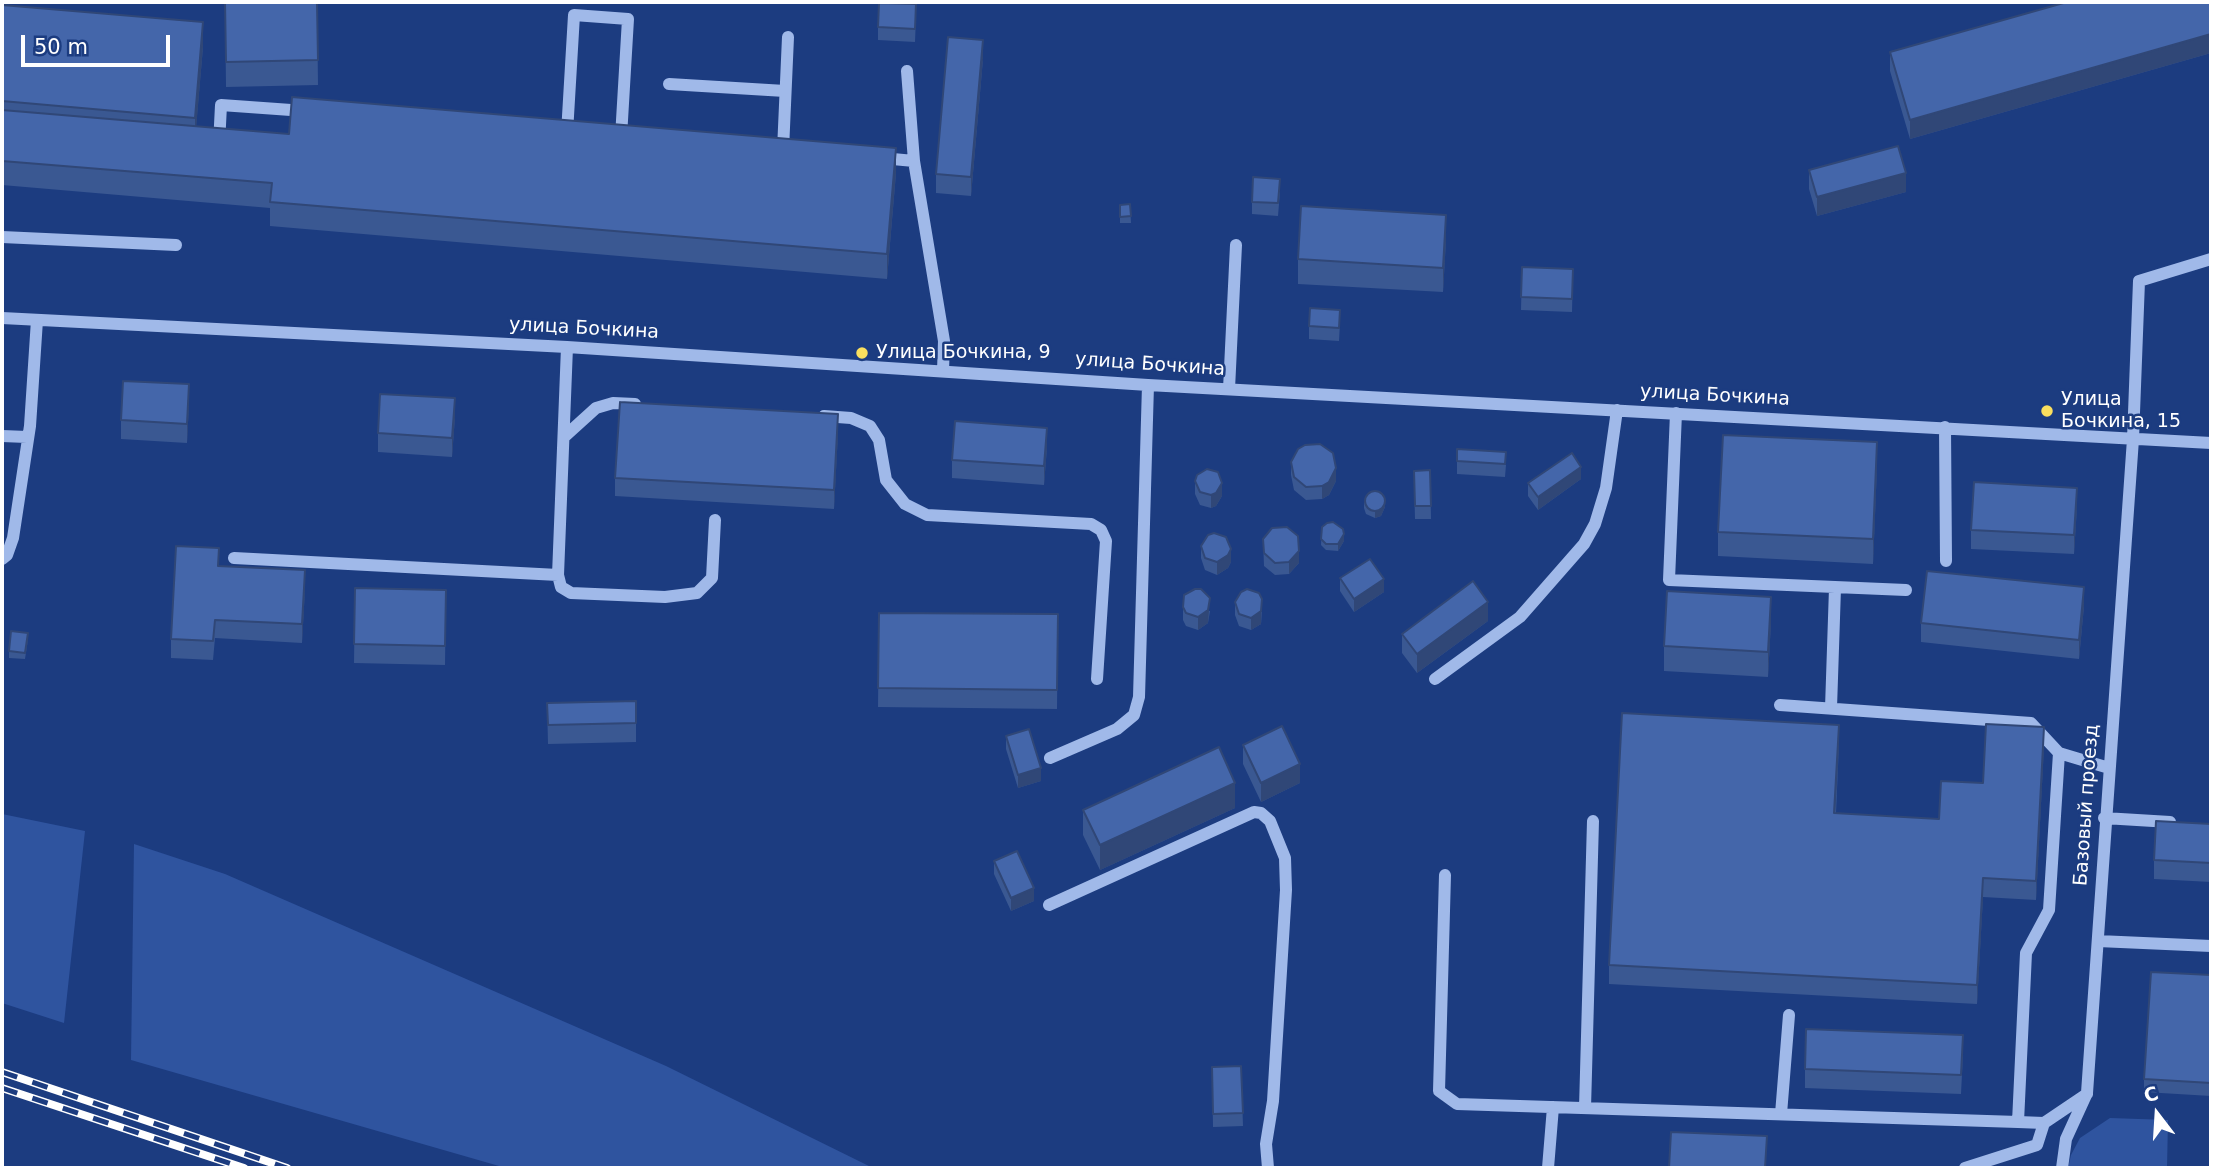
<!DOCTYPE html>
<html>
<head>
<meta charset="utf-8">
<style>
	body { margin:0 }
	#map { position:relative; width:2213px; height:1170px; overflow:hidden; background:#1c3c80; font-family:"DejaVu Sans",sans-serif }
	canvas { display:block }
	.frame { position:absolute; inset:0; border:4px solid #fff; pointer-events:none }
	.north { position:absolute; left:2122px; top:1079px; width:70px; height:70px; -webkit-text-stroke:5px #1c3c80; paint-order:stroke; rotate:343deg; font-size:19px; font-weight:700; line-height:28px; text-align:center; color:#fff }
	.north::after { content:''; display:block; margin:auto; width:24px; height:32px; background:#fff; clip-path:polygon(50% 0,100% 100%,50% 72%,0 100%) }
	.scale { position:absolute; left:21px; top:35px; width:149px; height:32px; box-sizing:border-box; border:4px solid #fff; border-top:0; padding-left:9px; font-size:21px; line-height:24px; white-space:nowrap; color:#fff; -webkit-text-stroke:5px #1c3c80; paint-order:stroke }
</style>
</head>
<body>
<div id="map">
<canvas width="2213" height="1170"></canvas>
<div class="frame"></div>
<div class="north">С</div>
<div class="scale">50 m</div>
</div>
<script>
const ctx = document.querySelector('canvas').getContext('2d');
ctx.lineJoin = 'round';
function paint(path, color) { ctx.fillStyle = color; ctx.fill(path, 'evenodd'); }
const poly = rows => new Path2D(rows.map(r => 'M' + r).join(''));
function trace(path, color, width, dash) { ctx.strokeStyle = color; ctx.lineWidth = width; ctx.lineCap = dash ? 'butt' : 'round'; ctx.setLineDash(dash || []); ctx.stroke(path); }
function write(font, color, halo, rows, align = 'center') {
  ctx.font = font + ' "DejaVu Sans",sans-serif'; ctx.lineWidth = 5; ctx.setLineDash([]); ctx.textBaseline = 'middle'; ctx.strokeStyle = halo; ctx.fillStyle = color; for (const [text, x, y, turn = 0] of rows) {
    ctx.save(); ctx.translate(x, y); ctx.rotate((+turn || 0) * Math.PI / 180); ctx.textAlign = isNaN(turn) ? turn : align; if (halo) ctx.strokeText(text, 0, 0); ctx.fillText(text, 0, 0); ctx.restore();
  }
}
paint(poly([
	[2,814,85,831,64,1023,2,1003],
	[134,844,225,874,666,1066,873,1168,506,1168,131,1060],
	[2110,1118,2168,1120,2167,1168,2068,1168,2071,1155,2080,1138]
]), '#2f549f');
trace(poly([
	[907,71,914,161],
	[669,84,785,91],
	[567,133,574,15,628,19,621,137],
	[219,145,221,105,305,111],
	[783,150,788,37],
	[882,158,914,161,944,341,943,371],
	[2,237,176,245],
	[2,318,567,347,1148,385,2211,443],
	[567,347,558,575,561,587,571,593,665,597,697,593,712,578,715,520],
	[1229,389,1236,245],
	[1676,413,1669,580,1906,590],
	[824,416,851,418,870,426,879,440,886,480,905,504,927,515,1091,524,1101,530,1106,541,1097,679],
	[1945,427,1946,561],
	[2,436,27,437],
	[564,437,596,408,613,403,635,404],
	[234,558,558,575],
	[2,559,7,555,13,538,30,426,37,320],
	[1435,679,1520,617,1584,544,1595,524,1606,488,1617,410],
	[1780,705,2031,723,2059,753],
	[1831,708,1835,588],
	[1050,758,1117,729,1134,715,1139,697,1148,385],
	[2104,818,2170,822],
	[1445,875,1439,1091,1457,1104,2018,1122],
	[1049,905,1254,812,1261,813,1270,821,1285,858,1286,890,1273,1101,1266,1144,1268,1168],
	[2098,941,2211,946],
	[1585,1108,1593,821],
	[1781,1114,1789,1015],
	[2044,1123,2018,1122,2026,953,2049,910,2059,753,2109,768],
	[1548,1168,1553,1107],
	[1965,1168,2037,1145,2044,1123,2087,1094],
	[2062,1168,2066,1139,2087,1093,2133,439,2139,281,2211,259]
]), '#a0b9e9', 12);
const rail = poly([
	[2,1072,287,1168],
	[2,1088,244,1168]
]);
trace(rail, '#fff', 8);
trace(rail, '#1c3c80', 5, [16]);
paint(poly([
	[225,2,317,2,318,85,226,87],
	[2211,2,2211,53,1910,139,1890,71,1890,52],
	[2,5,203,47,196,127,289,134,896,173,887,279,270,226,270,208,2,185],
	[916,17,915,42,878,40,878,27],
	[983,59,971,196,936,193,936,174],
	[1809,170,1906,192,1817,216,1809,189],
	[1280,192,1278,216,1252,214,1252,202],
	[1130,204,1131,223,1120,223,1120,205],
	[1446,240,1443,292,1298,284,1298,259],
	[1522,267,1573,269,1572,312,1521,310],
	[1340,323,1339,341,1309,339,1309,326],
	[189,403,187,443,121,439,121,420],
	[455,417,452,457,378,452,378,433],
	[838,433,834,509,615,496,615,478],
	[1047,447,1044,485,952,478,952,460],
	[1457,449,1506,465,1505,477,1457,474],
	[1291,462,1336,481,1329,495,1322,499,1306,500,1294,490,1291,475],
	[1877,467,1873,564,1718,556,1718,532],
	[1430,470,1431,519,1415,519,1414,483],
	[1581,479,1538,510,1528,496,1528,483],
	[1195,481,1222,496,1216,506,1211,508,1200,505,1195,494],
	[1364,502,1385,507,1381,516,1375,518,1366,514,1364,508],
	[2077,507,2074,554,1971,549,1971,530],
	[1322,527,1344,541,1338,551,1326,550,1321,545],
	[1263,539,1299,563,1289,574,1275,575,1264,566],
	[1201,546,1231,562,1228,568,1217,575,1205,570,1201,558],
	[219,566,305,589,302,643,215,638,213,660,171,658,171,639],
	[1340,578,1384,592,1354,612,1340,591],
	[355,588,446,590,445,665,354,663],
	[1235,602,1262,612,1261,624,1251,630,1239,626,1235,615],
	[2084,606,2079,659,1921,642,1921,623],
	[1183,607,1210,611,1208,623,1198,630,1186,626,1183,620],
	[879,613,1058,614,1057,709,878,707],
	[1488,621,1417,673,1402,653,1402,634],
	[1771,622,1768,677,1664,671,1664,646],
	[28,639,25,659,9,658,9,651],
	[547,703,636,723,636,742,548,744],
	[1006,736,1041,781,1018,788,1006,749],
	[1839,744,1836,813,1939,819,1983,783,2044,746,2036,900,1983,897,1977,1004,1609,984,1609,965],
	[1243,745,1300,783,1261,802,1243,764],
	[1235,808,1100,870,1083,835,1083,810],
	[2211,824,2211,882,2154,879,2154,860],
	[994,861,1034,901,1011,911,994,874],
	[2211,975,2211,1096,2144,1092,2144,1079],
	[1963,1054,1961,1094,1805,1088,1805,1069],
	[1241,1066,1243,1126,1213,1127,1212,1067]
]), '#3a5892');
paint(poly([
	[203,22,203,47,195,142,195,118],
	[2211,34,2211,53,1910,139,1910,120],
	[983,40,983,59,971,196,971,177],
	[896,148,896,173,887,279,887,254],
	[1906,173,1906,192,1817,216,1817,197],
	[1446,215,1446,240,1443,292,1443,268],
	[189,384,189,403,187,443,187,424],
	[455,398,455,417,452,457,452,438],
	[838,414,838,433,834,509,834,490],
	[1047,428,1047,447,1044,485,1044,466],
	[1877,442,1877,467,1873,564,1873,539],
	[1581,467,1581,479,1538,510,1538,497],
	[1336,468,1336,481,1329,495,1322,499,1322,486],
	[1222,483,1222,496,1216,506,1211,508,1211,495],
	[2077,488,2077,507,2074,554,2074,535],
	[1385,500,1385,507,1381,516,1375,518,1375,512],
	[1344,534,1344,541,1338,551,1338,544],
	[1231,549,1231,562,1228,568,1217,575,1217,562],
	[1299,551,1299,563,1289,574,1289,562],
	[305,570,305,589,302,643,302,624],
	[1384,579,1384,592,1354,612,1354,599],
	[2084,587,2084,606,2079,659,2079,640],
	[1771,597,1771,622,1768,677,1768,652],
	[1210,598,1208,623,1198,630,1198,617],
	[1262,599,1261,624,1251,630,1251,618],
	[1488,602,1488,621,1417,673,1417,654],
	[1839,725,1839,744,1834,832,1834,813],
	[2044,727,2044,746,2036,900,2036,881],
	[1300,764,1300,783,1261,802,1261,783],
	[1041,768,1041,781,1018,788,1018,775],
	[1235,783,1235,808,1100,870,1100,845],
	[1983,878,1983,897,1977,1004,1977,985],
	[1034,888,1034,901,1011,911,1011,898]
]), '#304777');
const building = poly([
	[225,2,317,2,318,60,226,62,225,2],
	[2067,2,2211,2,2211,34,1910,120,1890,52,2067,2],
	[879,3,916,4,915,29,878,27,879,3],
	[2,5,203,22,195,118,2,101,2,5],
	[948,37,983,40,971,177,936,174,948,37],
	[292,97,896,148,887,254,270,202,272,183,2,161,2,110,289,134,292,97],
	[1898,146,1906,173,1817,197,1809,170,1898,146],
	[1253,177,1280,179,1278,203,1252,202,1253,177],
	[1130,204,1131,216,1120,217,1120,205,1130,204],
	[1301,206,1446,215,1443,268,1298,259,1301,206],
	[1522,267,1573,269,1572,299,1521,297,1522,267],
	[1310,308,1340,310,1339,328,1309,326,1310,308],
	[2211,318,2211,363,2210,363,2211,318],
	[123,381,189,384,187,424,121,420,123,381],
	[380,394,455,398,452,438,378,433,380,394],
	[620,402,838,414,834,490,615,478,620,402],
	[955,421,1047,428,1044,466,952,460,955,421],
	[1723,435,1877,442,1873,539,1718,532,1723,435],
	[1320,444,1333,453,1336,468,1329,482,1322,486,1306,487,1294,477,1291,462,1298,449,1305,445,1320,444],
	[1457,449,1506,452,1505,464,1457,461,1457,449],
	[1572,453,1581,467,1538,497,1528,483,1572,453],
	[1207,469,1218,472,1222,483,1216,493,1211,495,1200,492,1195,481,1197,475,1207,469],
	[1430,470,1431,506,1415,506,1414,471,1430,470],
	[1974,482,2077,488,2074,535,1971,530,1974,482],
	'1365 501a10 10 0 1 1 20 0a10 10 0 1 1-20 0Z',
	[1333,522,1343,529,1344,534,1338,544,1326,544,1321,539,1322,527,1327,523,1333,522],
	[1287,527,1298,536,1299,551,1289,562,1275,563,1264,553,1263,539,1272,528,1287,527],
	[1214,533,1226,537,1231,549,1228,555,1217,562,1205,558,1201,546,1208,535,1214,533],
	[176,546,219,548,218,566,305,570,302,624,215,620,213,641,171,639,176,546],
	[1370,559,1384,579,1354,599,1340,578,1370,559],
	[1927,571,2084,587,2079,640,1921,623,1927,571],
	[1473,581,1488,602,1417,654,1402,634,1473,581],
	[355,588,446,590,445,646,354,644,355,588],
	[1195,589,1201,589,1210,598,1208,610,1198,617,1186,613,1183,607,1184,595,1195,589],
	[1247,589,1259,593,1262,599,1261,611,1251,618,1239,614,1235,602,1241,592,1247,589],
	[1667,591,1771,597,1768,652,1664,646,1667,591],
	[879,613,1058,614,1057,690,878,688,879,613],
	[11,631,28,633,25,653,9,651,11,631],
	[636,701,636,723,548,725,547,703,636,701],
	[1622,713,1839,725,1834,813,1939,819,1941,781,1983,783,1986,724,2044,727,2036,881,1983,878,1977,985,1609,965,1622,713],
	[1282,726,1300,764,1261,783,1243,745,1282,726],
	[1029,729,1041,768,1018,775,1006,736,1029,729],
	[1219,747,1235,783,1100,845,1083,810,1219,747],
	[2156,821,2211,824,2211,863,2154,860,2156,821],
	[1017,851,1034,888,1011,898,994,861,1017,851],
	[2151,972,2211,975,2211,1083,2144,1079,2151,972],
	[1806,1029,1963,1035,1961,1075,1805,1069,1806,1029],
	[1241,1066,1243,1113,1213,1114,1212,1067,1241,1066],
	[1671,1132,1767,1136,1765,1168,1669,1168,1671,1132]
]);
paint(building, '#46a');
trace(building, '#304777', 2);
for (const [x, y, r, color] of [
	[862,353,7,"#fadf5e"],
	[2047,411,7,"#fadf5e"]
]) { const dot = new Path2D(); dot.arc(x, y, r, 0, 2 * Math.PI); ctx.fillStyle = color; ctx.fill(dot); trace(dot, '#1c3c80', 2.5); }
write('19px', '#fff', '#1c3c80', [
	["улица Бочкина",584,329,3],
	["улица Бочкина",1150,365,4],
	["улица Бочкина",1715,396,3],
	["Базовый проезд",2087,805,-86]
]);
write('19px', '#fff', '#1c3c80', [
	["Улица Бочкина, 9",876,353],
	["Улица",2061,400],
	["Бочкина, 15",2061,422]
], 'left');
</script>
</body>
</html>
